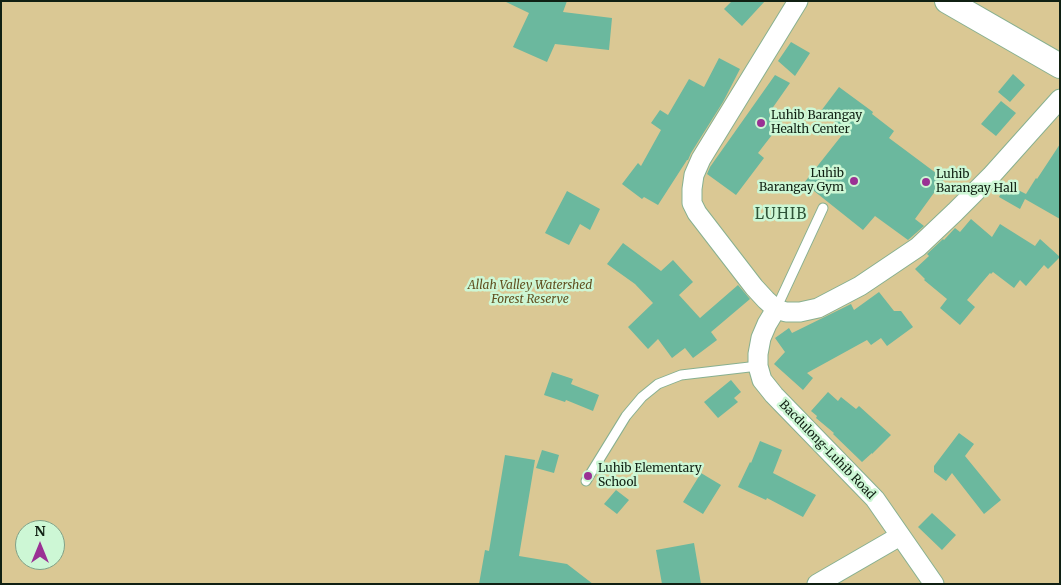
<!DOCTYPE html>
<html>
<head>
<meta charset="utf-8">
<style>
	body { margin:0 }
	#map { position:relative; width:1061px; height:585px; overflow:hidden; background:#c0eac8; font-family:Merriweather,serif }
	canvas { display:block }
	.frame { position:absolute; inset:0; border:2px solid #102013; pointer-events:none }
	.north { position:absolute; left:15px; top:520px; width:50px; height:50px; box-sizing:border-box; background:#cdf7d5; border:1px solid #81a187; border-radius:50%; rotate:0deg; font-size:14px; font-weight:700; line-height:20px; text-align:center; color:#102013 }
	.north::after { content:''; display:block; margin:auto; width:18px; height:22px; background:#9a3194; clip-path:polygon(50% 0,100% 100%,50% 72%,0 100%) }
</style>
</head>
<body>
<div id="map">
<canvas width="1061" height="585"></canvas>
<div class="frame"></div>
<div class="north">N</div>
</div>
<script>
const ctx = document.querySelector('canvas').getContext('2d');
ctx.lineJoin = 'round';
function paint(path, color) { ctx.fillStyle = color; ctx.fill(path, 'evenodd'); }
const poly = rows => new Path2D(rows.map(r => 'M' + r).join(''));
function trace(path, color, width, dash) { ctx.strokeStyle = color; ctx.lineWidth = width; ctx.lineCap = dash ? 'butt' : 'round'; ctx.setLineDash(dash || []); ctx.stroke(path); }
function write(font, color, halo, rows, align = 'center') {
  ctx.font = font + ' Merriweather,serif'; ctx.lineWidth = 5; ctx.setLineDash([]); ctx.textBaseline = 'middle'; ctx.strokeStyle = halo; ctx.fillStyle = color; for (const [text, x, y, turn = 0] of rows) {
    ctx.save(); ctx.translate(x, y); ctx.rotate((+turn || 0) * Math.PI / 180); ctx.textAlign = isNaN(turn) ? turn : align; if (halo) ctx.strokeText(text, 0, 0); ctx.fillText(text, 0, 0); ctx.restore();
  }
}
paint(poly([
	[1,1,1060,1,1060,584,1,584],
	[25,530,55,530,55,560,25,560]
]), '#dac894');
paint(poly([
	[504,1,567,1,563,12,612,18,609,50,555,44,547,62,513,47,529,13],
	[732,1,765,1,742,26,724,9],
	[791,42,810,53,795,76,778,61],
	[719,58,740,69,723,102,691,153,688,160,687,160,658,205,644,197,642,199,622,184,638,163,641,166,661,130,651,123,660,110,668,115,689,79,704,87],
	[1013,74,1025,85,1010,102,998,92],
	[775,75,790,83,769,113,782,122,758,153,764,158,736,195,707,174,710,167],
	[839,87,873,112,872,114,894,131,889,138,944,179,915,219,924,226,908,240,875,216,863,230,804,183,846,130,821,111],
	[1001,101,1016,113,996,136,981,124],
	[1060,144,1060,219,1025,199,1020,209,999,197,1006,184,1026,194,1036,178,1037,179],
	[567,191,600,209,590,230,580,224,569,245,545,233],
	[971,219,992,237,1000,224,1035,246,1040,239,1060,257,1048,269,1044,265,1026,286,1020,280,1014,288,993,272,991,274,990,273,967,300,975,307,960,325,940,308,947,299,924,280,925,279,915,269,929,256,927,254,943,239,944,240,955,228,960,232],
	[623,243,661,271,673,260,693,282,679,295,700,318,738,285,750,299,711,332,717,340,693,358,685,348,672,358,658,339,648,349,628,327,653,303,635,284,607,264],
	[879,292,894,311,901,311,913,327,887,346,881,338,871,345,867,340,807,373,813,378,803,390,774,364,785,352,775,338,789,328,792,333,851,304,854,310],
	[552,372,573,379,571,384,599,395,593,411,566,400,565,402,544,395],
	[731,380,741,392,734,398,738,402,718,418,704,402],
	[828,392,838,401,841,397,856,409,859,406,891,435,872,454,872,453,862,462,833,434,834,433,816,418,817,416,811,411],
	[959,433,974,444,965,456,1001,500,984,514,952,473,946,481,934,472,934,466],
	[760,441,782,450,773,473,816,495,803,517,767,498,766,500,738,487,750,462,751,463],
	[542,450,559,455,554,473,536,468],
	[505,455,535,460,519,556,567,564,593,584,479,584,485,550,489,551],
	[701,473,721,485,703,514,683,502],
	[616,490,629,500,617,514,604,504],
	[932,513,956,535,942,550,918,527],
	[694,543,701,584,662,584,656,550]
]), '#6bb89e');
const service = poly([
	[776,309,823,208],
	[586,481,626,416,642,397,658,384,681,375,758,366]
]);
const minor = poly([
	[798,1,701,159,694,175,692,189,692,203,697,213,754,287,766,300,776,309,786,312,800,312,818,308,860,286,918,247,955,212,991,176,1060,99],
	[776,309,767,324,761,338,758,354,758,366,762,380,774,395,875,499,934,584],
	[817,584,900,536]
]);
const tertiary = poly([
	[947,1,1060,66]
]);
trace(service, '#88b090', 11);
trace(minor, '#88b090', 21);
trace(tertiary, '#88b090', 26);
trace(service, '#fff', 9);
trace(minor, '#fff', 19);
trace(tertiary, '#fff', 24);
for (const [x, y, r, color] of [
	[761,123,5,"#9a3194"],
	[854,181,5,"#9a3194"],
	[926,182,5,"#9a3194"],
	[588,476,5,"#9a3194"]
]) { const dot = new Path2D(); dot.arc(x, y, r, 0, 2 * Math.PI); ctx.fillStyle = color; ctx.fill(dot); trace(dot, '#cdf7d5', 2); }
write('12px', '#102013', '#cdf7d5', [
	["Luhib Barangay",771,116],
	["Health Center",771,130],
	["Luhib",844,174,"right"],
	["Barangay Gym",844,188,"right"],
	["Luhib",936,175],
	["Barangay Hall",936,189],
	["Luhib Elementary",598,469],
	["School",598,483]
], 'left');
write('italic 12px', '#615020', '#cdf7d5', [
	["Allah Valley Watershed",530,286],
	["Forest Reserve",530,300]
]);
write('12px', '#102013', '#cdf7d5', [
	["Bacdulong-Luhib Road",827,450,46]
]);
ctx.letterSpacing = '1px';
write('15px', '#2f5337', '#cdf7d5', [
	["LUHIB",781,215]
]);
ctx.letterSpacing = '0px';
</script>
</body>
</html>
